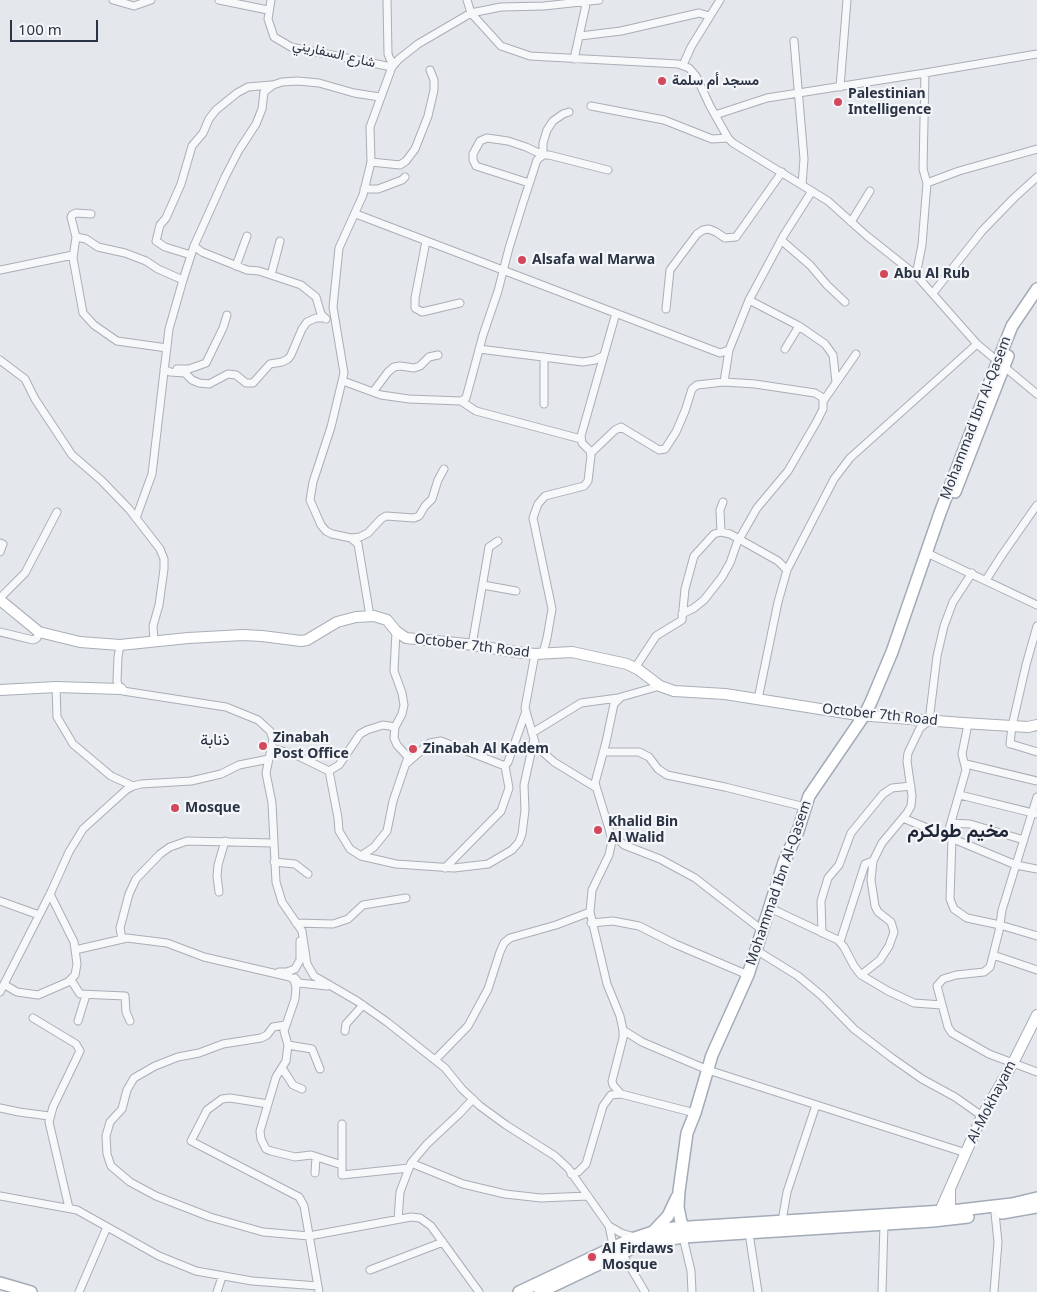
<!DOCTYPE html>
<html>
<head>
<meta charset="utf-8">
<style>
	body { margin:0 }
	#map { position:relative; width:1037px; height:1292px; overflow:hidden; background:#e4e7ec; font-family:"Noto Sans",sans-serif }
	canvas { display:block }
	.scale { position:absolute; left:10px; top:20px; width:88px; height:22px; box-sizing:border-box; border:2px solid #2b3445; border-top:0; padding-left:6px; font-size:15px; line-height:18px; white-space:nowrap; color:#2b3445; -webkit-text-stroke:4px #f4f6f9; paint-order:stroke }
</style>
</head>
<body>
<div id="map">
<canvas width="1037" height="1292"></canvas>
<div class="scale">100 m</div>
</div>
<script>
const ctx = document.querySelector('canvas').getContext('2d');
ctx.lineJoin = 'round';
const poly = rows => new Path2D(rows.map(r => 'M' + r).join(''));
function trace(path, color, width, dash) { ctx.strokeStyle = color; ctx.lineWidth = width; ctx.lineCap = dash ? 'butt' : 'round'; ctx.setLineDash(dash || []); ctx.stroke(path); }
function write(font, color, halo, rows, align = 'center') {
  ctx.font = font + ' "Noto Sans",Vazirmatn,sans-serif'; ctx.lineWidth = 4.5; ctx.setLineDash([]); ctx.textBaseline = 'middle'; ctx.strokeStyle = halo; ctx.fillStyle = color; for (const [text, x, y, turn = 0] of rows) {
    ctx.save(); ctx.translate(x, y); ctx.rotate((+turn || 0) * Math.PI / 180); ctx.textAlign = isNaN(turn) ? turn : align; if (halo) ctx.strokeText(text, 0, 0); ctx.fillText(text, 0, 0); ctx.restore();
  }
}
const street = poly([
	[113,0,134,6,151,0],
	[219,0,268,10],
	[271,0,268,19,274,37,291,47,392,67],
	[387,0,388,54,390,59,394,64],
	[467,0,471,13,501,7,544,6,599,0],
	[580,36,621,31,699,13,709,16],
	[794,41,804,159,802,185],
	[574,59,587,0],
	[683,65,691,47,720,0],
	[840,87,847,0],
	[591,106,664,120,712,139,728,138],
	[715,115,767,98,925,73,1037,54],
	[371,162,400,165,406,161,415,149,428,116,434,90,434,80,430,70],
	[529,183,476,166,473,160,473,154,480,141,487,138,508,141,526,147,543,155,549,155,608,170],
	[927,183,959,171,1037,149],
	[364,189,378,189,402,180,405,177],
	[91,214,76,213,72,215,71,217,76,237,73,258,83,313,94,325,117,341,167,348],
	[356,214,720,353,729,350,749,300,784,235,812,191],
	[851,222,870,191],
	[76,237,86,239,98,247,125,253,146,261,158,269,183,280],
	[781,240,810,265,827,285,845,302],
	[426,241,415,298,415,308,422,312,460,303],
	[194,246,202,252,247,270,259,271,301,285,316,297,321,314,326,319],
	[191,255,165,247,156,241,160,225,166,218,181,184,192,146,203,133,209,119,216,110,237,93,248,87,271,85],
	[236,266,247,236],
	[0,270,73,255],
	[271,275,280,241],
	[916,275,922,245,927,183,923,169,925,73],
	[933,293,982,231,1014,198,1037,177],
	[749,300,799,326,825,344,833,355,836,382],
	[666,309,670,270,697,234,703,230,709,229,716,232,725,238,736,237,782,172],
	[479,349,583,362,595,360,603,356],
	[785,349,799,326],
	[544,357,544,404],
	[0,360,25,379,35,399,72,455,101,480,129,509,160,549,164,559,164,569,159,605,153,626,154,641],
	[164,369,170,372,185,373,192,380,199,383,209,384,228,374,236,375,246,383,253,383,270,364,282,362,288,359,291,355,302,329,307,322,316,318,325,318],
	[177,369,189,369,206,363,223,328,227,315],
	[343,381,381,395,409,399,461,401,466,398,483,335,498,291,509,248,522,206,537,160,543,155,543,143,547,130,553,121,563,114,569,112],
	[724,382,729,350],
	[373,392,388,372,394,367,400,366,414,368,420,366,429,357,438,355],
	[824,400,856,354],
	[461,401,476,411,581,439],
	[591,453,615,430,621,427,659,450,665,449,676,432,685,411,692,389,697,385,724,382,755,384,815,393,823,398,823,409,817,421,788,471,757,508,737,543,730,563,722,577,704,600,694,608,682,614],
	[136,518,152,474,169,329,183,280,194,246,225,177,239,150,256,124,262,109,264,92,273,85,282,82,298,81,319,83,354,93,380,97],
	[721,532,720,510,723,502],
	[351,538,360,537,368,533,381,519,386,516,414,518,419,516,425,506,432,499,438,480,444,469],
	[0,543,3,544,0,552],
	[927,553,1037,605],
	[986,580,1002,555,1037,505],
	[483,585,516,591],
	[0,598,25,573,57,512],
	[370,616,358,544,351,538,332,534,326,531,321,525,310,500,313,482,331,427,344,373,333,307,339,248,363,195,371,162,370,127,392,67,399,59,418,44,471,13,501,46,530,56,678,64,689,68,696,76,710,106,728,138,733,143,828,201,867,236,916,275,977,344,1037,394],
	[0,632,33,640,37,638,39,632],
	[120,645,118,657,117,681,119,687,123,691,226,707,258,720,270,731,273,739,266,773,272,803,276,882,282,902,302,931,307,964,314,976,357,1001,387,1022,445,1068,462,1089,480,1106,506,1125,555,1156,568,1168,609,1226,621,1233,635,1237],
	[472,645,489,547,498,541],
	[543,653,547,638,552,609,533,518,538,504,545,496,584,486,588,481,591,456,590,451,582,443,581,436,616,313],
	[535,654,525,708,536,746,554,762,595,787],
	[635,668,656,636,682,620,685,589,694,556,714,534,721,532,730,534,778,561,787,570],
	[660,686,621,697,614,704,606,742,595,783,610,832,624,845,660,859,695,878,762,930],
	[56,687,57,717,73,744,111,776,133,786],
	[758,699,778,602,787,570,834,479,850,458,977,344],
	[532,733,581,703,618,698],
	[1010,744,1012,726,1026,665,1037,626],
	[1011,744,1037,752],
	[272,748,296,755,329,771,338,818,339,831,350,849,361,856,374,847,387,831,393,801,408,757,397,745,394,738,395,727,402,714,404,705,402,693,394,671,396,631],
	[603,752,639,752,649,757,658,769,667,775,725,787,805,807],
	[407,763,430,743,441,741,505,766,508,762,526,711],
	[966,764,1037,781],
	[329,771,339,765,360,734,367,730,383,725,395,727],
	[960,795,1037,814],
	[1037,797,1002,910,999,931,990,967,984,972,956,975,943,979,937,986,948,1027,952,1033,989,1054,1037,1072],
	[903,818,1016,865,1037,869],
	[951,823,970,824,1024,840],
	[610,833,612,841,609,855,592,890,590,912,607,984,620,1016,623,1030,623,1038,612,1081,613,1085,621,1094],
	[947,836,966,770,962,754,968,724],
	[952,838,950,899,954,909,967,918,1000,925,1037,936],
	[361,856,396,864,454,868,488,864,512,850,519,842,522,834,525,810,524,785,534,739],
	[274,862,295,864,308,874],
	[445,868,501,811,509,788,505,766],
	[219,892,217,876,218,865,225,841],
	[0,901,39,915],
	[770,908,838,940,844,947,854,966,861,975,888,991,914,1003,942,1005],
	[296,923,333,924,348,919,363,905,406,898],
	[591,923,613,921,639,926,675,944,748,975],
	[822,933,821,901,828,878,839,865,851,833,883,794,892,788,911,786],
	[122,939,120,928,129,894,136,879,160,854,170,847,187,841,273,843],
	[840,942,865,864,873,861],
	[75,950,127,938,167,943,204,957,290,977,294,980,296,987,295,999,284,1031,288,1045,286,1061,276,1077,260,1131,261,1139,266,1149,271,1151,295,1157,311,1155,342,1165],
	[756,950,798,976,822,996,854,1029,892,1058,922,1079,955,1097,982,1116],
	[993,955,1037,970],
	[279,972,287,972,295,969,300,960,300,941],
	[861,975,880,960,889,946,894,932,891,922,878,912,875,906,871,880,873,861,882,843,907,813,911,806,912,796,907,761,908,753,920,728,929,721,937,656,944,626,953,602,972,573],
	[295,978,299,983,327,986],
	[71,980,80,994,125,996,126,1012,130,1021],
	[5,985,17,992,38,995,68,982,75,975,77,964,74,942,50,894],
	[0,992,51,892,69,852,83,829,126,790,133,786,141,784,191,781,221,774,239,765,269,759],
	[33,1018,76,1044,80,1051,53,1107,49,1122,69,1208],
	[78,1021,86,995],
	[285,1025,273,1027,267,1035,261,1038,223,1044,199,1053,178,1057,155,1066,134,1078,127,1090,122,1109,110,1122,106,1136,107,1154,111,1166,130,1182,156,1196,210,1217,263,1232,309,1236,411,1217,420,1218,431,1226,479,1292],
	[623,1030,642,1042,708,1070,966,1153],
	[345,1031,346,1024,363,1005],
	[288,1045,312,1049,320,1069],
	[435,1060,468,1026,488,989,500,952,504,943,510,938,556,925,590,912],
	[282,1068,293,1085,302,1089],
	[268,1104,230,1098,222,1099,207,1110,191,1141,299,1197,304,1206,319,1292],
	[0,1108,19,1112,49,1116],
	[342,1124,342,1175,409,1168],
	[411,1163,463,1184,505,1194,541,1198,588,1196],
	[315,1173,316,1157],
	[571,1174,578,1172,586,1164,603,1106,611,1095,621,1094,695,1113],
	[0,1196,77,1210,159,1256,196,1271,252,1281,318,1286],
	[398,1219,400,1192,411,1163,427,1144,459,1114,473,1099],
	[782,1221,787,1192,816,1105],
	[609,1226,612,1240,610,1249],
	[749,1233,758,1292],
	[683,1237,691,1271,692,1292],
	[622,1253,645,1292],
	[370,1270,443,1242],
	[79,1292,107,1227],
	[217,1292,222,1277],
	[882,1292,884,1224],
	[994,1292,998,1242,995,1213]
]);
const secondary = poly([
	[0,600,39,632,80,642,120,645,188,638,243,635,262,636,301,641,307,640,337,622,356,617,374,616,387,620,396,631,406,638,466,644,516,652,535,654,572,652,627,664,639,670,660,686,674,691,725,694,858,715,963,723,1028,727,1037,725],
	[0,690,56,687,121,689],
	[950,1189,950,1211,947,1219,940,1211,982,1116,1013,1063,1037,1015]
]);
const primary = poly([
	[955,492,1008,356],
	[1002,1213,1037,1207],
	[653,1232,668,1216,677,1197],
	[694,1236,685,1230,681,1222,678,1207,679,1191,687,1133,695,1113,712,1055,748,975,784,862,798,831,809,796,865,714,871,702,892,652,940,513,998,361,1012,326,1037,289],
	[0,1283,31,1292],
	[519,1292,629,1240,653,1232,674,1228,960,1210,1012,1204,1037,1198],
	[540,1292,637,1246,653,1242,683,1237,933,1221,968,1217]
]);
trace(street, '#a9aeb7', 9);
trace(secondary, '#a9aeb7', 12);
trace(primary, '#a3abb8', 14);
trace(street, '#f7f8fa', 7);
trace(secondary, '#fff', 10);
trace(primary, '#fff', 11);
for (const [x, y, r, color] of [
	[662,81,5,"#d1495b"],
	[838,102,5,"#d1495b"],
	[522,260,5,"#d1495b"],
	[884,274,5,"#d1495b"],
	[263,746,5,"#d1495b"],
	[413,749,5,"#d1495b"],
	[175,808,5,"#d1495b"],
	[598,830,5,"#d1495b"],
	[592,1257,5,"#d1495b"]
]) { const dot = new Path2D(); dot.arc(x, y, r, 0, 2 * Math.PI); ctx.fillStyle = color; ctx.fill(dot); trace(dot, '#f4f6f9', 2); }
write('14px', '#2b3445', '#f4f6f9', [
	["شارع السفاريني",334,54,13],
	["Mohammad Ibn Al-Qasem",976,418,-69],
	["October 7th Road",472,646,7],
	["October 7th Road",880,715,6],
	["Mohammad Ibn Al-Qasem",779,883,-71],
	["Al-Mokhayam",992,1102,-63]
]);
write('bold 14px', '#2b3445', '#f4f6f9', [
	["مسجد أم سلمة",672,81],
	["Palestinian",848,94],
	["Intelligence",848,110],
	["Alsafa wal Marwa",532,260],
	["Abu Al Rub",894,274],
	["Zinabah",273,738],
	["Post Office",273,754],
	["Zinabah Al Kadem",423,749],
	["Mosque",185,808],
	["Khalid Bin",608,822],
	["Al Walid",608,838],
	["Al Firdaws",602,1249],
	["Mosque",602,1265]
], 'left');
write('16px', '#1d2536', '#f4f6f9', [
	["ذنابة",215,740]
]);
write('bold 19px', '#1d2536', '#f4f6f9', [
	["مخيم طولكرم",958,832]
]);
</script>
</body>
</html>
